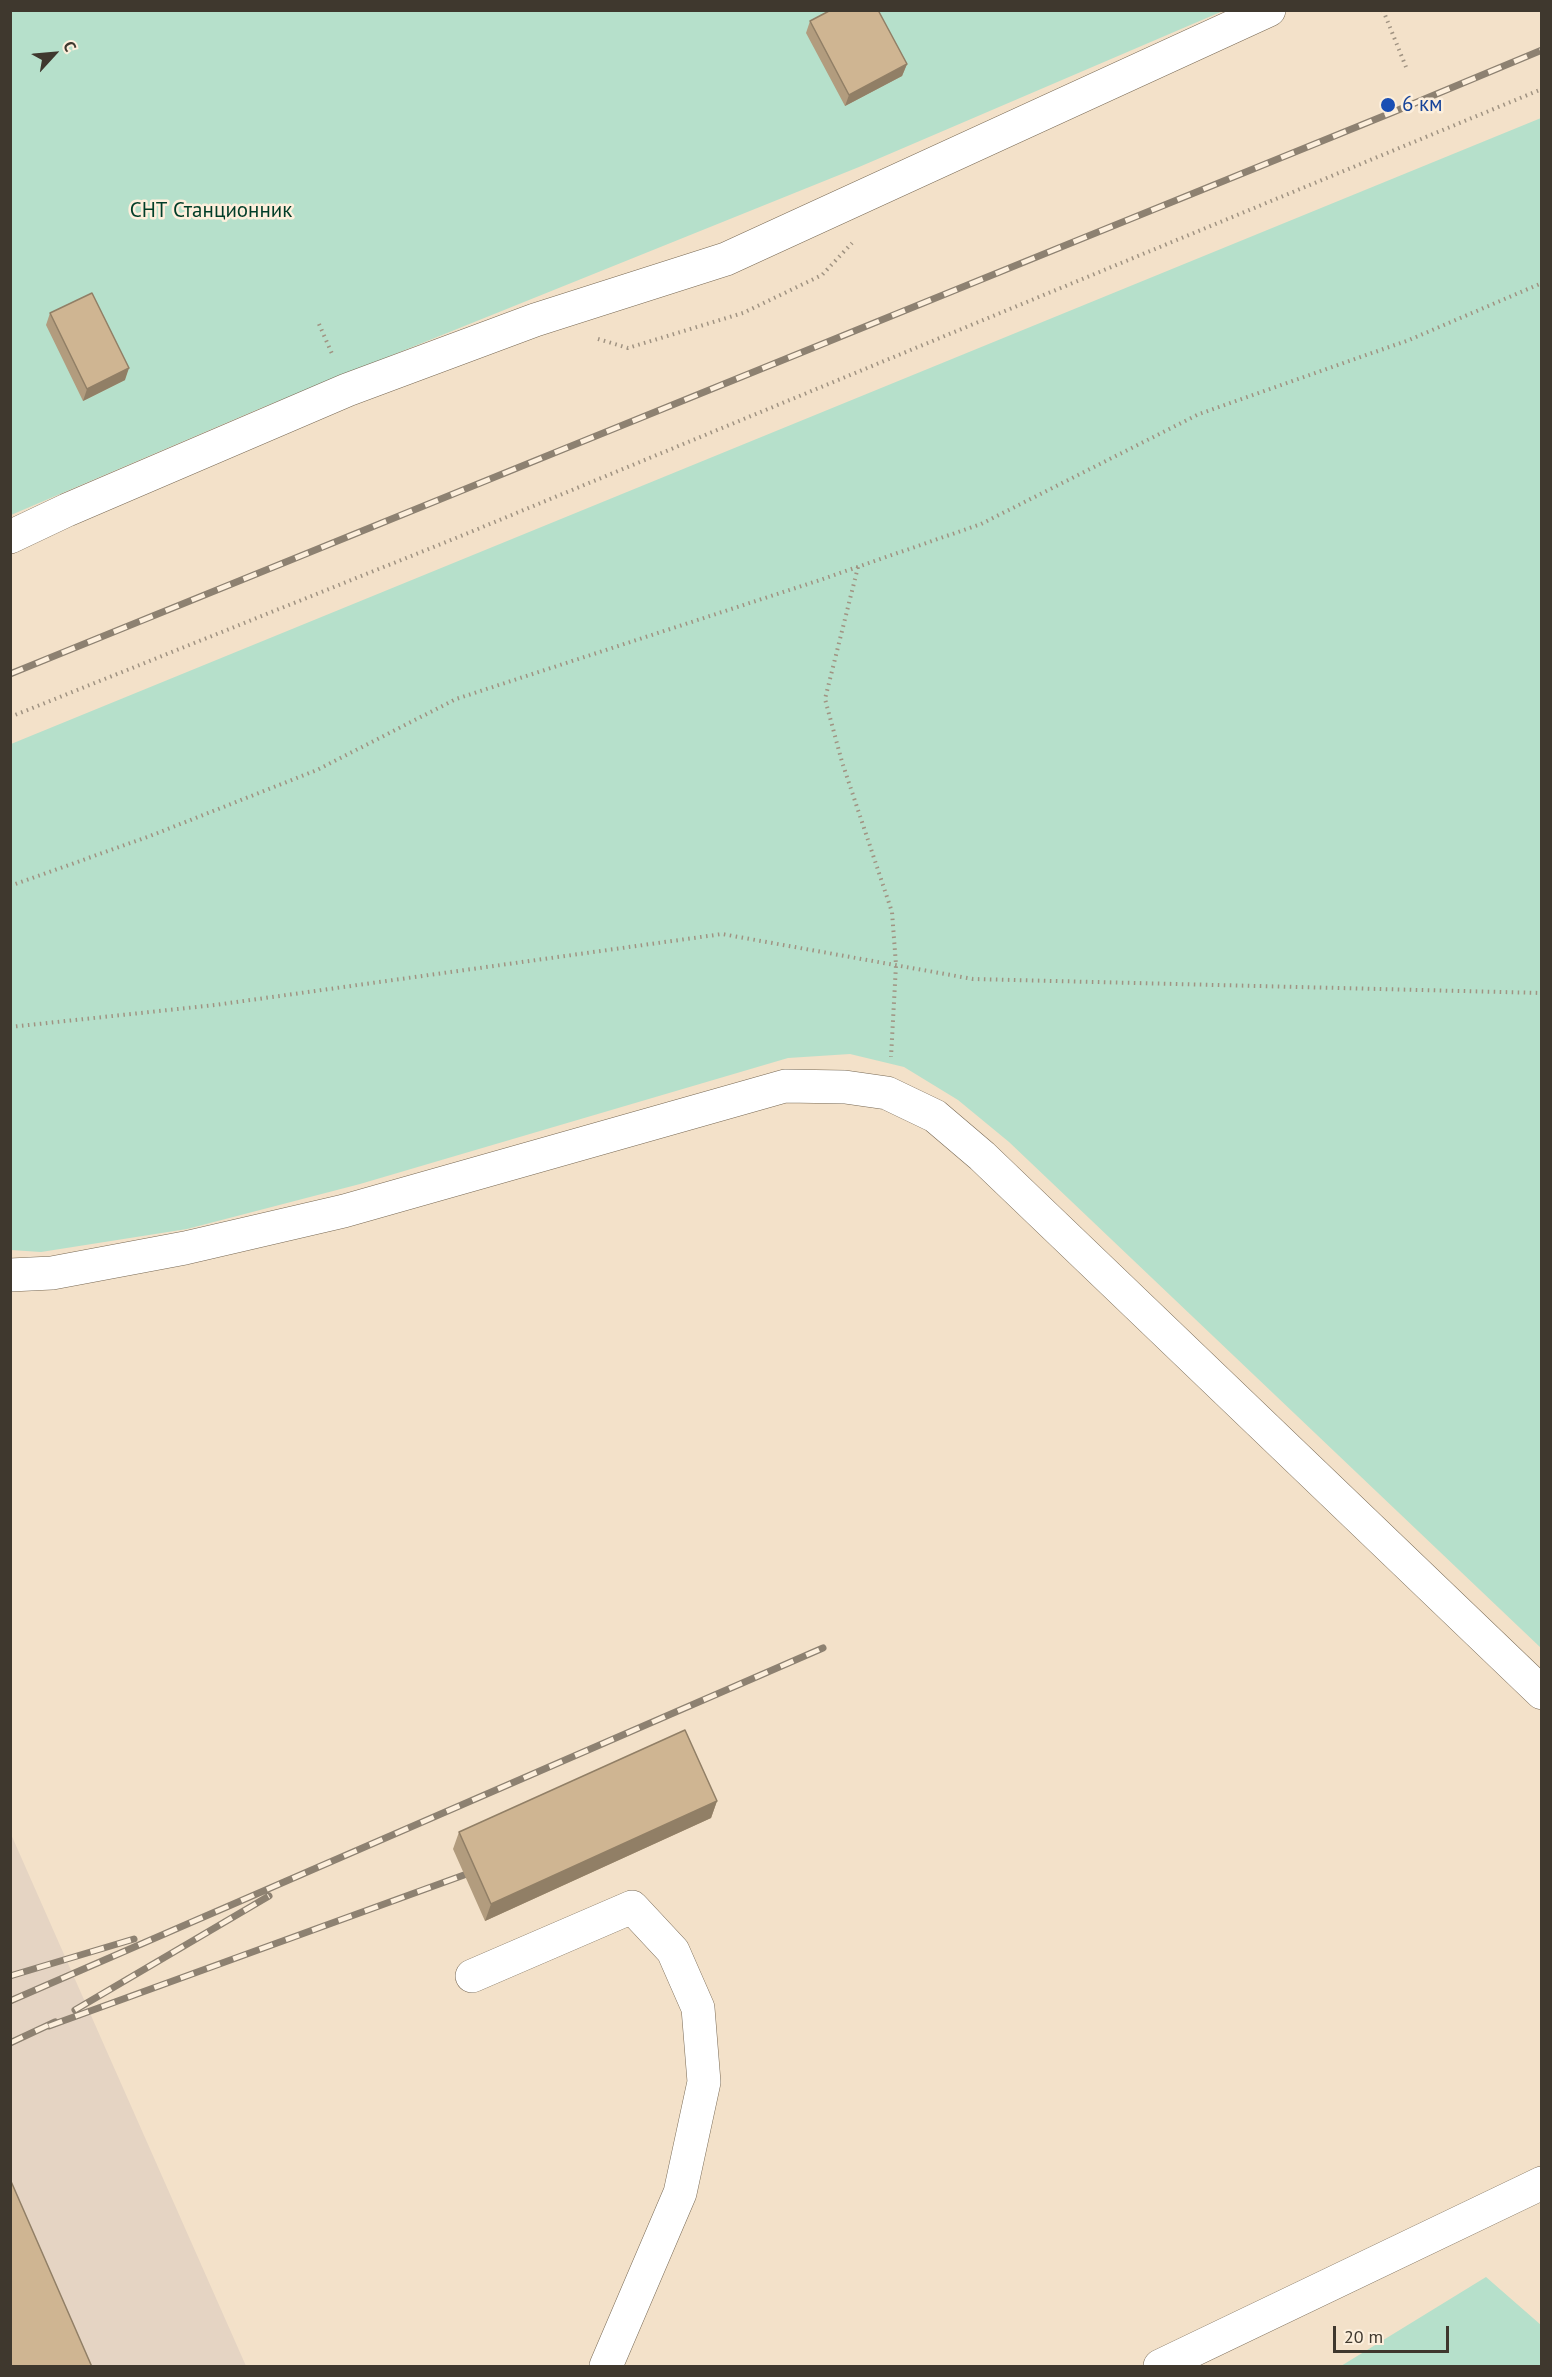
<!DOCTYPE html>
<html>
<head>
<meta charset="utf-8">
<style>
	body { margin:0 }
	#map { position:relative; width:1552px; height:2377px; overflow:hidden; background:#f3e1c9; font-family:"PT Sans",sans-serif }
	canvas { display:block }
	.frame { position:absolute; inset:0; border:12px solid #3f382e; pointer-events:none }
	.north { position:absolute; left:24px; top:24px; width:60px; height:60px; -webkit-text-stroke:4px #fdefdc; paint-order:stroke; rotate:64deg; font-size:16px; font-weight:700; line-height:24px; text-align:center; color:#3f382e }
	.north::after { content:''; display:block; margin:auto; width:21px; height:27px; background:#3f382e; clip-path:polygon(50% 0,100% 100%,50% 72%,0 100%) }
	.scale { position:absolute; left:1333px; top:2326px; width:116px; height:27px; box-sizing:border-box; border:3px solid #3f382e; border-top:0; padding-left:8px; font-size:18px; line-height:21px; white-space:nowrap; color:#3f382e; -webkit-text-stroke:4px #fdefdc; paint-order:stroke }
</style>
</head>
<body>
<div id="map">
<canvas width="1552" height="2377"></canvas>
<div class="frame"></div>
<div class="north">С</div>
<div class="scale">20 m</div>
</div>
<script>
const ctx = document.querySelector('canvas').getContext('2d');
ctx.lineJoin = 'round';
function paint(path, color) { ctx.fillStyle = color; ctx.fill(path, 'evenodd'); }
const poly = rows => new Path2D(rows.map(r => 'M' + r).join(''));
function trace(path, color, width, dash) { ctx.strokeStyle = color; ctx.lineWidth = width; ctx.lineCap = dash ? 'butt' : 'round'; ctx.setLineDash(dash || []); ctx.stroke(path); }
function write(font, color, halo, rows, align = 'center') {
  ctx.font = font + ' "PT Sans",sans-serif'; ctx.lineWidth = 5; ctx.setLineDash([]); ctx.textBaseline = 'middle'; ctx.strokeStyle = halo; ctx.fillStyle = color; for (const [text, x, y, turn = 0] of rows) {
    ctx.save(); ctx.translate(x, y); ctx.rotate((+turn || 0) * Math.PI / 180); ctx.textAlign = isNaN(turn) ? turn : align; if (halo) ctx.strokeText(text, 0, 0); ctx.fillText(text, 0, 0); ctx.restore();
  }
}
paint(poly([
	[10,1832,89,2011,246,2366,11,2366]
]), '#e5d4c3');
paint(poly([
	[11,11,1223,11,859,167,261,408,11,515],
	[1541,118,1541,1648,1009,1142,958,1100,904,1067,850,1054,788,1058,360,1184,187,1229,41,1252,11,1250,11,744],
	[1486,2277,1541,2325,1541,2366,1341,2366]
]), '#b6e0cb');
const minor = poly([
	[10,537,67,510,347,390,535,320,726,259,1269,10],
	[10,1275,52,1273,185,1248,344,1211,785,1086,845,1087,887,1093,935,1116,982,1156,1542,1693],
	[472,1976,632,1907,673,1951,698,2008,704,2082,680,2193,606,2366],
	[1160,2366,1542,2183]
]);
trace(minor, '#776853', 34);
trace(poly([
	[1383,10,1406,67],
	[319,324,333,356],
	[598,339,628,348,743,313,822,275,852,243],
	[858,567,825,699,842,762,892,912,896,965,891,1057],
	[10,717,456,538,1542,89],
	[10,886,150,836,317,770,456,699,820,580,981,524,1199,414,1409,340,1542,283],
	[10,1027,215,1005,722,934,973,979,1542,993]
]), '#a09382', 4, [1.5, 4.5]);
trace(minor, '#fff', 33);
const rail = poly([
	[10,674,1391,113,1542,50],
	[10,1976,134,1939],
	[10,2001,823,1648],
	[75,2010,269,1896],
	[49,2026,464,1875],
	[10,2043,55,2022]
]);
trace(rail, '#8d8171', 7);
trace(rail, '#fdefdc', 4.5, [14]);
paint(poly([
	[810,21,907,64,902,76,845,106,806,33],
	[50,313,125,380,83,401,46,325],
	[717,1801,711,1818,485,1921,453,1849,459,1832]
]), '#b29c7e');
paint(poly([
	[907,64,902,76,845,106,849,95],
	[129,368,125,380,83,401,87,389],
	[717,1801,711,1818,485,1921,491,1904]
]), '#917f66');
const building = poly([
	[831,10,878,10,907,64,849,95,810,21,831,10],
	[92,293,129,368,87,389,50,313,92,293],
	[685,1730,717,1801,491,1904,459,1832,685,1730],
	[10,2179,92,2367,10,2367,10,2179]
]);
paint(building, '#cfb592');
trace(building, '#917f66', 1.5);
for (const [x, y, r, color] of [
	[1388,105,8,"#1a4fb4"]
]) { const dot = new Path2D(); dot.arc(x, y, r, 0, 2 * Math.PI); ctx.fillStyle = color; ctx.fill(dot); trace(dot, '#fdefdc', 2); }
write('21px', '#164399', '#fdefdc', [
	["6 км",1402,105]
], 'left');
write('21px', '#003d28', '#fdefdc', [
	["СНТ Станционник",211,211]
]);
</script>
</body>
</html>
